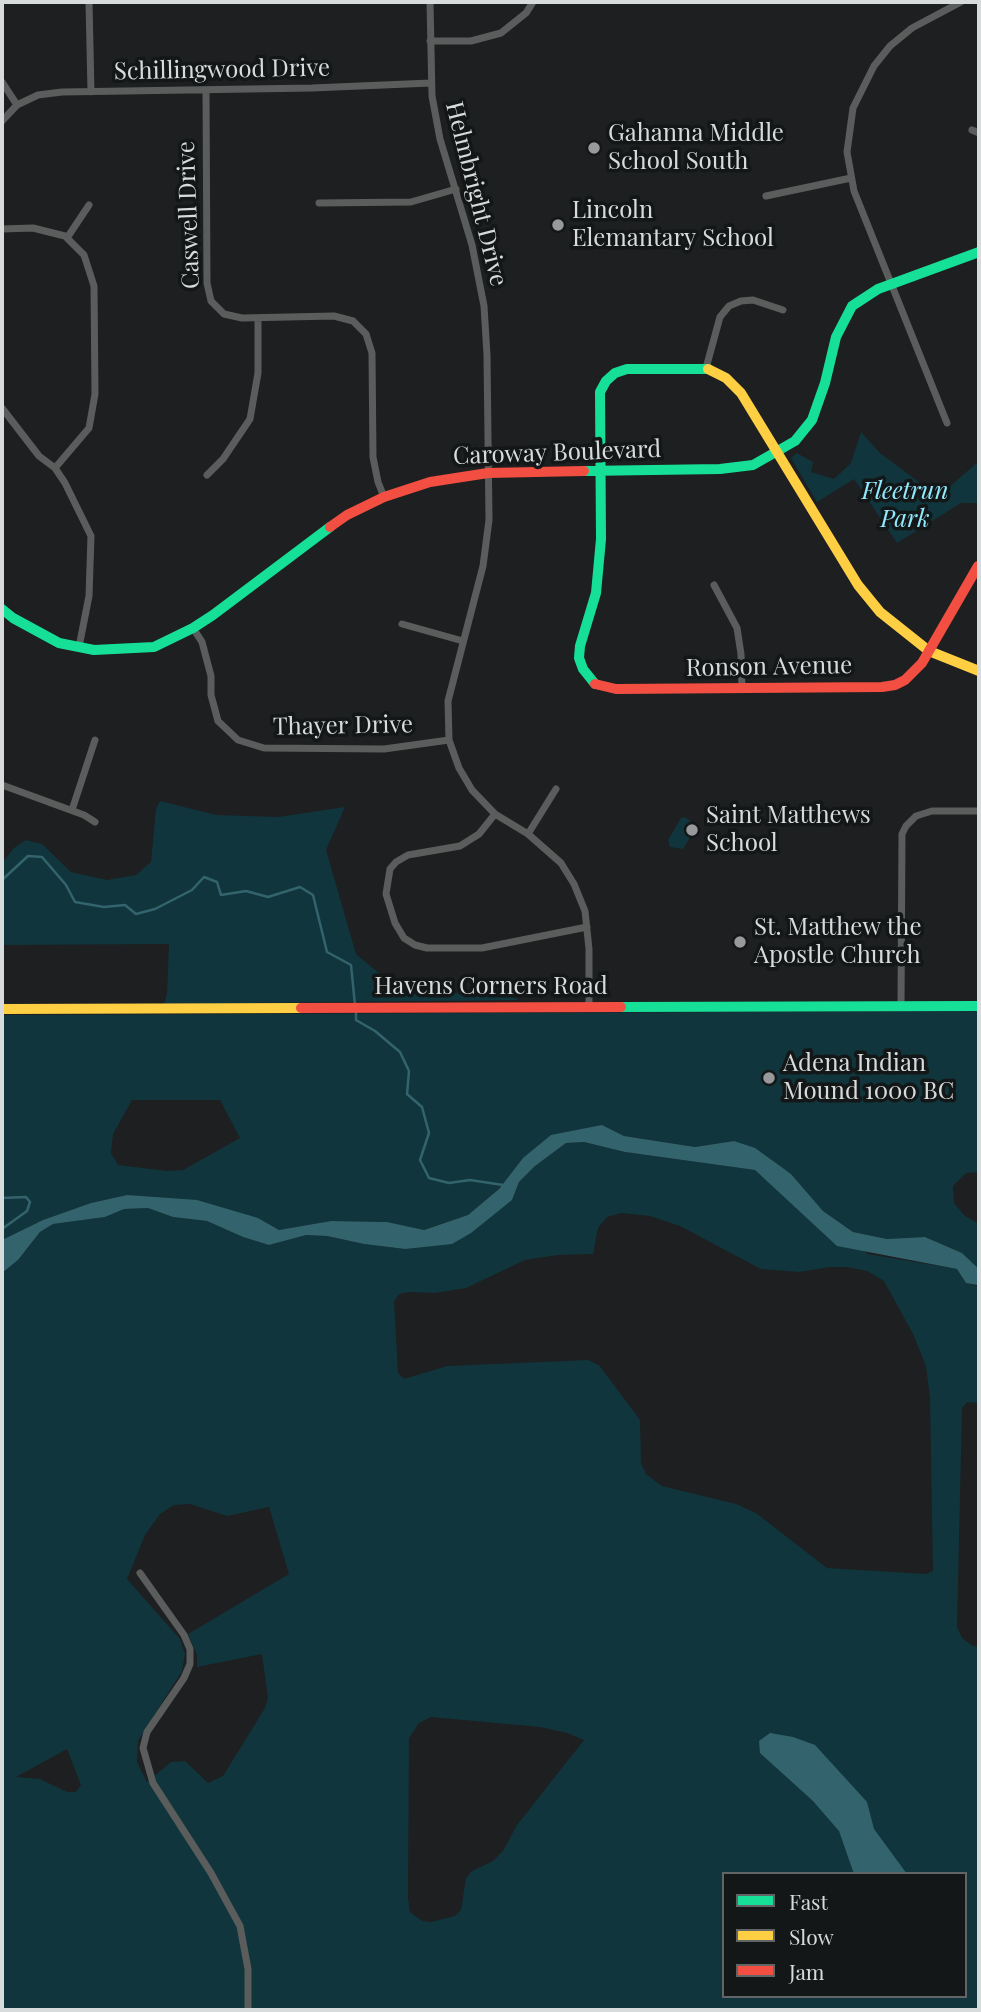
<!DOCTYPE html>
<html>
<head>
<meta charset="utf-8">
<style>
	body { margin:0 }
	#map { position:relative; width:981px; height:2012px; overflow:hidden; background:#1d1f20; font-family:"Playfair Display",serif }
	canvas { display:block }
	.frame { position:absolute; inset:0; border:4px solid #d8dbdc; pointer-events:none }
	.legend { position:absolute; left:722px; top:1872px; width:245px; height:126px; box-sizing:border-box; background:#131718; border:2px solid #626566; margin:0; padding:9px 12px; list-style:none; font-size:21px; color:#d8dbdc }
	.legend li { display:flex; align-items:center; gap:14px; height:35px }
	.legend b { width:35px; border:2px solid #626566 }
</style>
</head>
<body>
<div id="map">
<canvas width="981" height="2012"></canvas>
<div class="frame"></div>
<ul class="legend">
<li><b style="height:9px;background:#16e098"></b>Fast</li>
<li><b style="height:9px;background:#ffcf43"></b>Slow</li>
<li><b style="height:9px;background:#f24e42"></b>Jam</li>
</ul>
</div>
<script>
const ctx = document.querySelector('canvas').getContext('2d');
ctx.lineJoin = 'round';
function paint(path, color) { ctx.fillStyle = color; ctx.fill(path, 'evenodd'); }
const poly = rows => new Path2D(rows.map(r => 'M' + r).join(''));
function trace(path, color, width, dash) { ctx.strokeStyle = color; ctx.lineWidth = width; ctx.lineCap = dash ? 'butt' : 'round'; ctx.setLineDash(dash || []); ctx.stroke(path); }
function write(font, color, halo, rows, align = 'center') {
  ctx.font = font + ' "Playfair Display",serif'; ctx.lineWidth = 7; ctx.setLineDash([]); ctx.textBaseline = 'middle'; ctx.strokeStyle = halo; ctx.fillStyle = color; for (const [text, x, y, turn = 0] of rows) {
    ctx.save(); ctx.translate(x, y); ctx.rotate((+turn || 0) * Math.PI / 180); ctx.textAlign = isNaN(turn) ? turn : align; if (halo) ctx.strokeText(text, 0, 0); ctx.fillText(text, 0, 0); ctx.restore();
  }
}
paint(poly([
	[861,432,880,453,931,491,948,488,979,461,979,503,961,503,897,543,854,479,817,502,791,458,797,453,813,462,811,472,834,479,851,463],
	[160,801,216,815,278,817,345,807,326,850,356,954,404,994,505,993,519,1000,164,1004,167,994,169,944,2,945,2,863,14,848,26,840,42,844,71,872,107,880,136,875,151,862,156,809],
	[685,817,697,826,683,849,670,847,668,840,681,818],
	[979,1011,979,1172,966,1173,953,1186,954,1203,965,1216,979,1224,979,1269,962,1253,925,1237,887,1239,853,1232,823,1211,791,1174,734,1141,695,1147,624,1136,602,1125,523,1158,499,1189,468,1215,423,1230,387,1222,332,1221,279,1230,258,1218,127,1195,91,1203,43,1220,2,1240,2,1015],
	[132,1100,220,1100,240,1138,183,1170,167,1171,118,1165,111,1153,113,1134],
	[584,1142,625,1152,755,1170,781,1191,868,1254,957,1269,966,1283,977,1286,979,1290,979,1403,967,1402,962,1408,957,1627,962,1638,973,1646,979,1647,979,2010,2,2010,2,1273,18,1260,40,1232,53,1224,105,1217,124,1209,148,1208,173,1217,207,1221,243,1237,269,1245,305,1235,327,1236,364,1244,405,1249,512,1200,519,1182,535,1166,566,1143],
	[621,1213,650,1216,680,1226,761,1269,799,1272,830,1267,847,1267,867,1271,884,1281,913,1334,926,1366,930,1398,933,1571,926,1574,827,1568,756,1513,736,1504,662,1486,646,1474,641,1463,640,1420,599,1365,588,1360,447,1366,404,1379,398,1373,394,1302,399,1294,409,1292,435,1293,466,1288,525,1260,558,1255,593,1254,598,1228,607,1217],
	[190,1504,227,1516,269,1507,289,1574,188,1634,197,1655,197,1667,262,1654,268,1698,265,1708,223,1776,208,1783,185,1761,171,1762,147,1782,137,1762,138,1741,182,1671,185,1654,180,1639,127,1579,145,1535,160,1514,174,1505],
	[431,1717,540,1727,567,1733,584,1740,517,1825,503,1851,493,1861,472,1871,466,1878,461,1910,455,1916,431,1922,422,1921,410,1912,408,1898,409,1738,419,1723],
	[67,1749,81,1785,76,1792,67,1792,40,1779,16,1777],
	[724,1874,965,1874,965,1996,724,1996]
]), '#11353c');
paint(poly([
	[602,1125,624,1136,695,1147,734,1141,755,1148,791,1174,823,1211,853,1232,887,1239,925,1237,962,1253,979,1269,979,1290,977,1285,966,1283,957,1269,837,1246,755,1170,625,1152,584,1142,566,1143,535,1166,519,1182,512,1200,471,1233,452,1244,405,1249,364,1244,327,1236,306,1235,269,1245,243,1237,207,1221,173,1217,148,1208,124,1209,105,1217,53,1224,40,1232,18,1260,2,1273,2,1240,43,1220,91,1203,127,1195,197,1200,258,1218,279,1230,331,1221,387,1222,424,1230,468,1215,499,1189,523,1158,551,1135],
	[770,1733,793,1737,815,1745,867,1802,874,1829,907,1874,854,1874,839,1831,813,1801,760,1753,759,1741]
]), '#33636d');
trace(poly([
	[2,880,28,856,42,857,66,885,75,902,104,907,125,905,136,914,155,909,192,890,204,877,217,882,221,895,246,891,268,897,300,887,313,895,327,952,351,965,355,1005],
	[356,1012,356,1020,375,1031,400,1052,409,1071,407,1094,422,1107,429,1133,420,1160,429,1178,449,1183,470,1180,503,1185],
	[2,1198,26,1197,30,1202,27,1211,2,1229]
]), '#33636d', 2.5);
trace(poly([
	[89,2,91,92],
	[430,2,432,96,440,139,472,245,484,306,487,355,489,520,483,566,448,701,449,740,459,768,472,790,495,814,528,834,561,863,574,884,585,911,589,949,589,1008],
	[430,41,471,41,501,33,526,13,533,2],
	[2,82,17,105],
	[206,90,207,283,211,301,224,314,242,318,334,316,353,321,366,334,372,353,373,457,378,482,384,497],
	[2,121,17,105,38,95,62,92,312,88,431,83],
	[972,130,979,133],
	[766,196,851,178],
	[319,203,411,202,456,189],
	[2,229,33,228,65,236,84,255,94,286,95,394,89,428,55,468],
	[67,238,89,205],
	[706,368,720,317,729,306,741,301,753,300,783,310],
	[2,408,39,456,55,468,65,483,91,536,89,596,79,647],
	[947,423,854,191,847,152,853,108,874,66,890,46,912,28,961,2],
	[207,475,223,459,250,419,258,373,258,318],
	[714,585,737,628,741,654,742,689],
	[402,624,463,641],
	[193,628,202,642,211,676,211,695,218,721,238,740,264,748,384,749,449,740],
	[2,785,84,815,95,822],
	[72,810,95,740],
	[495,814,479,834,460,846,408,855,396,862,390,869,386,894,395,923,404,938,415,945,427,948,482,948,587,927],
	[528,834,556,789],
	[901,1006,902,834,906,826,916,816,932,811,979,811],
	[140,1573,184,1635,190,1649,190,1664,184,1678,147,1732,143,1748,153,1783,211,1873,240,1926,248,1969,248,2010]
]), '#5b5d5d', 7);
trace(poly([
	[584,471,720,469,753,465,795,441,812,420,825,383,836,337,852,306,878,289,979,252],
	[2,609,13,618,59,643,94,650,154,647,193,628,213,615,330,527],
	[595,684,583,669,579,658,580,646,596,593,601,539,600,392,606,381,615,373,627,369,708,369],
	[621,1007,979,1006]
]), '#16e098', 10);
trace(poly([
	[708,369,726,378,741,393,858,585,880,612,929,651,979,671],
	[2,1009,301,1008]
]), '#ffcf43', 10);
trace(poly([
	[330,527,347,515,384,497,430,482,488,473,584,471],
	[595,684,616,689,882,687,895,685,905,680,922,663,978,566],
	[301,1008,621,1007]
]), '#f24e42', 10);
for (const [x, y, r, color] of [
	[594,148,7,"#97999a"],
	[558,225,7,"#97999a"],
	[692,830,7,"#97999a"],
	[740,942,7,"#97999a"],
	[769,1078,7,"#97999a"]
]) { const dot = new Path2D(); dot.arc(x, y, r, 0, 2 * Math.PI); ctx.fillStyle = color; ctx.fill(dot); trace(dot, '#131718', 2.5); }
write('24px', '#d8dbdc', '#131718', [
	["Schillingwood Drive",222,70,-1],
	["Helmbright Drive",476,194,76],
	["Caswell Drive",189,215,-92],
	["Caroway Boulevard",557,453,-2],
	["Ronson Avenue",769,667,-1],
	["Thayer Drive",343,726,-1],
	["Havens Corners Road",491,987]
]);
write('24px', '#d8dbdc', '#131718', [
	["Gahanna Middle",608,134],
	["School South",608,162],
	["Lincoln",572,211],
	["Elemantary School",572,239],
	["Saint Matthews",706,816],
	["School",706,844],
	["St. Matthew the",754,928],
	["Apostle Church",754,956],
	["Adena Indian",783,1064],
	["Mound 1000 BC",783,1092]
], 'left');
write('italic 24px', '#92eafd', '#131718', [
	["Fleetrun",905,492],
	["Park",905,520]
]);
</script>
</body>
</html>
